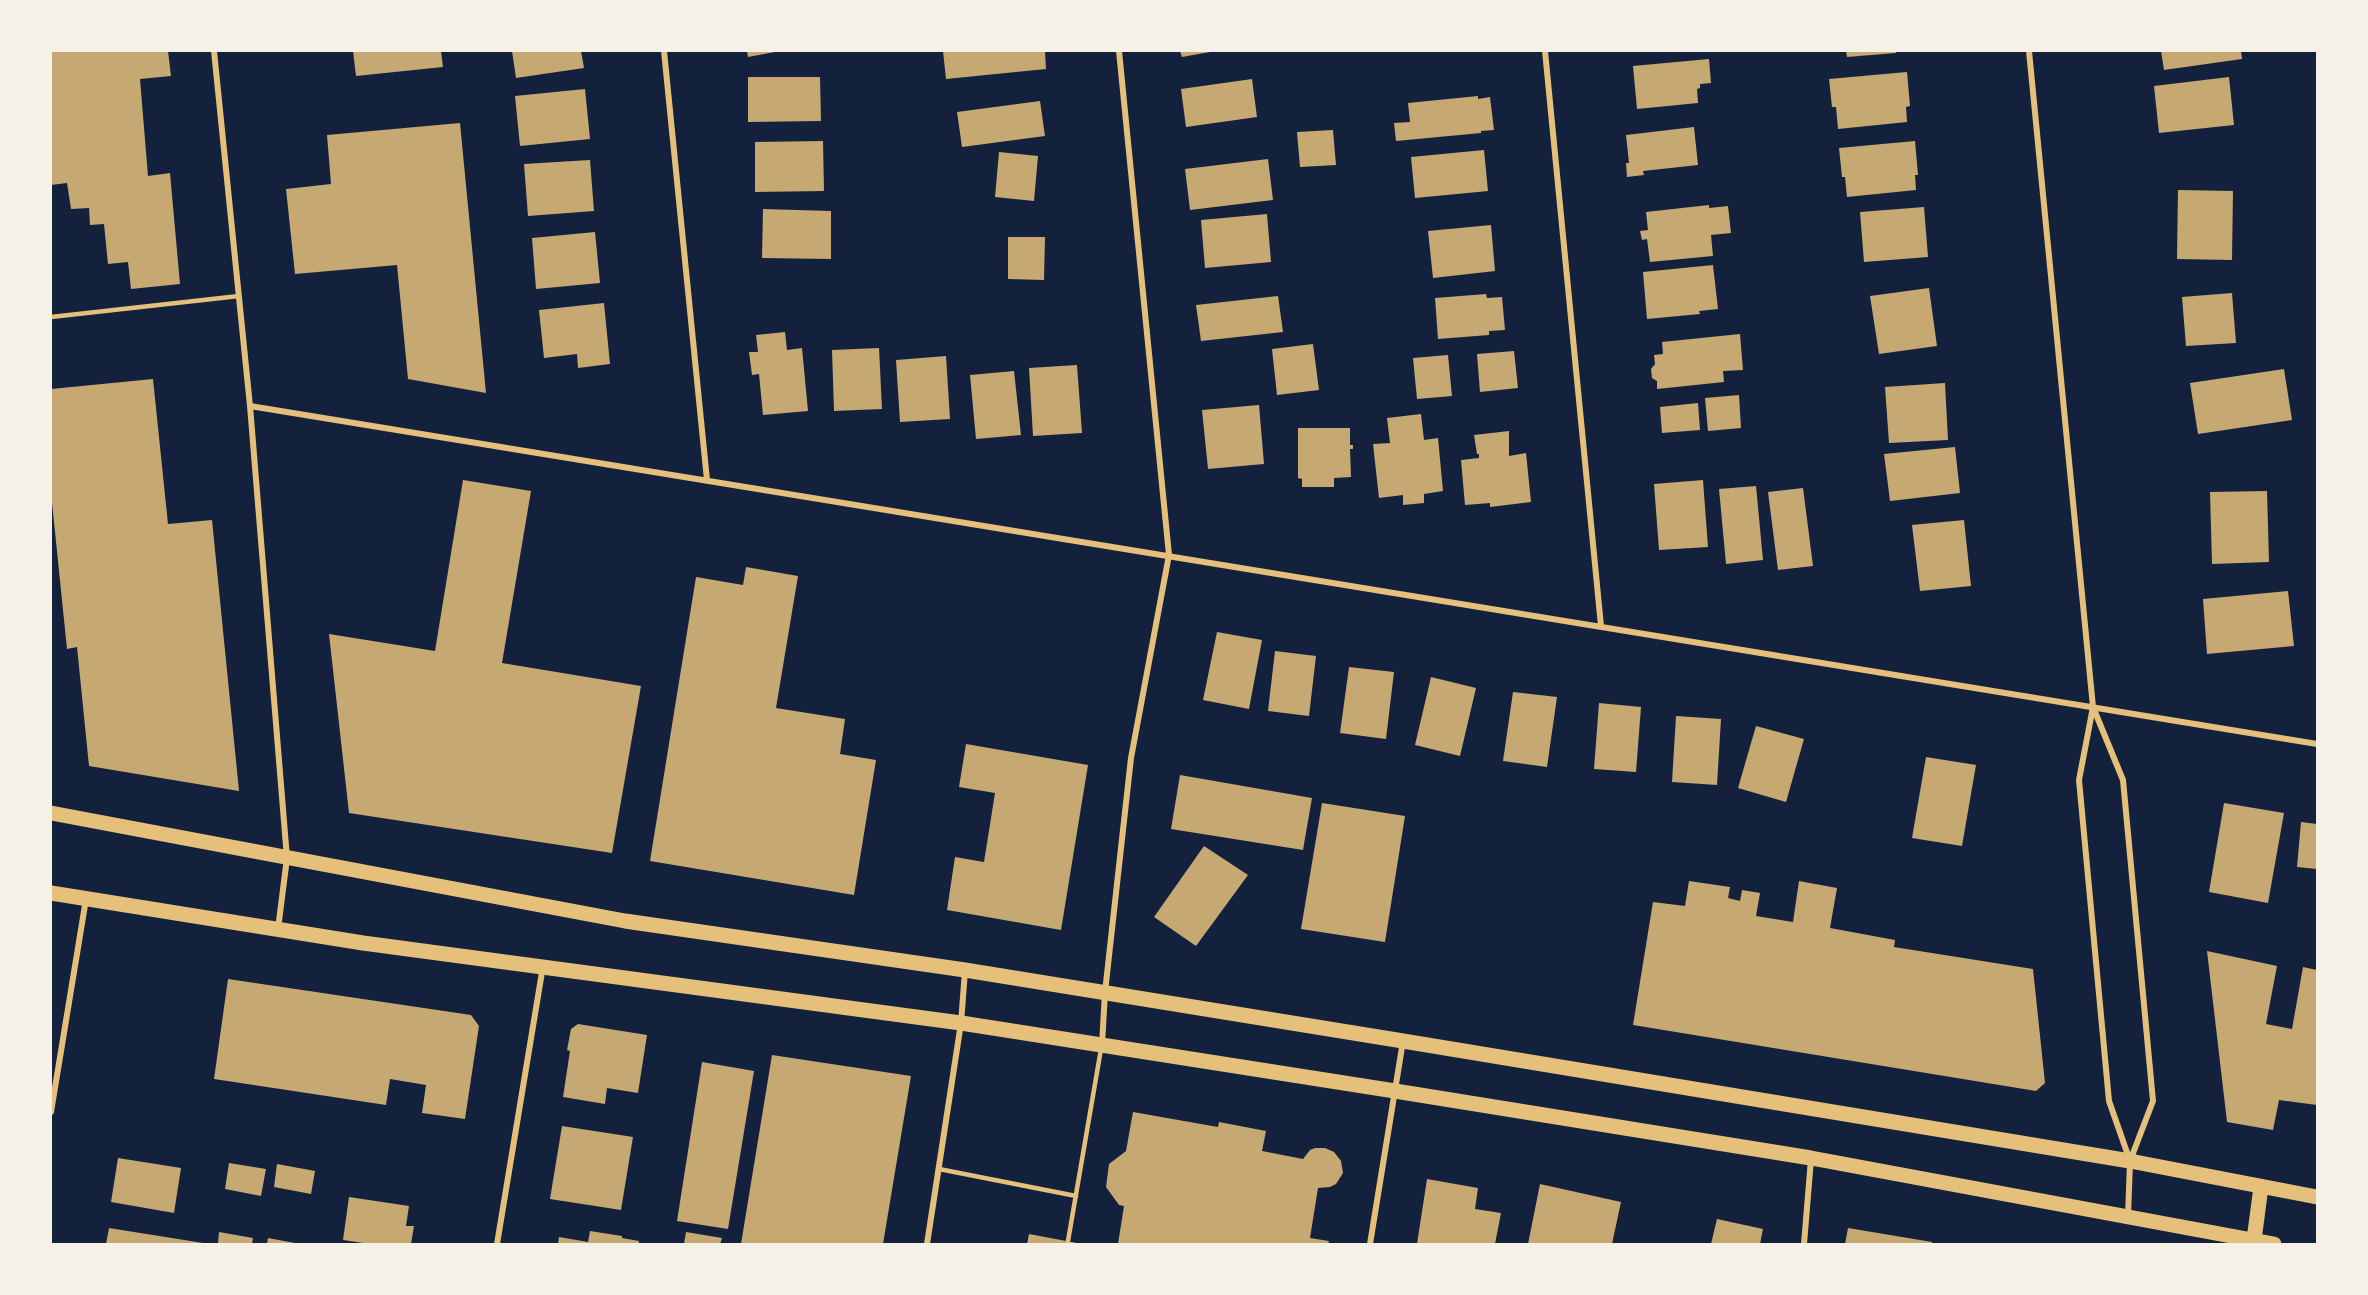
<!DOCTYPE html>
<html>
<head>
<meta charset="utf-8">
<style>
	body { margin:0 }
	#map { position:relative; width:2368px; height:1295px; overflow:hidden; background:#14213d; font-family:Quicksand,sans-serif }
	canvas { display:block }
	.frame { position:absolute; inset:0; border:52px solid #f6f1e7; pointer-events:none }
</style>
</head>
<body>
<div id="map">
<canvas width="2368" height="1295"></canvas>
<div class="frame"></div>
</div>
<script>
const ctx = document.querySelector('canvas').getContext('2d');
ctx.lineJoin = 'round';
function paint(path, color) { ctx.fillStyle = color; ctx.fill(path, 'evenodd'); }
const poly = rows => new Path2D(rows.map(r => 'M' + r).join(''));
function trace(path, color, width, dash) { ctx.strokeStyle = color; ctx.lineWidth = width; ctx.lineCap = dash ? 'butt' : 'round'; ctx.setLineDash(dash || []); ctx.stroke(path); }
paint(poly([
	[51,51,168,51,171,76,140,79,148,176,170,173,180,284,131,289,128,262,108,264,104,224,90,225,89,208,71,209,67,183,51,185],
	[353,51,441,51,443,67,356,76],
	[512,51,581,51,584,68,516,78],
	[747,51,774,51,775,52,748,57],
	[943,51,1045,51,1046,69,946,79],
	[1180,51,1209,51,1210,52,1182,57],
	[1846,51,1896,51,1896,53,1847,57],
	[2161,51,2241,51,2242,59,2164,70],
	[1709,59,1711,83,1700,84,1700,88,1697,89,1698,103,1637,109,1633,66],
	[1907,72,1910,106,1906,107,1907,122,1838,129,1836,107,1832,107,1829,79],
	[748,77,820,77,821,121,748,122],
	[2229,77,2234,125,2159,133,2154,86],
	[1252,79,1257,117,1186,127,1181,89],
	[585,89,590,139,520,146,515,96],
	[1478,96,1478,99,1490,97,1494,130,1481,131,1481,133,1396,141,1394,123,1410,122,1408,103],
	[1040,101,1045,136,962,147,957,112],
	[460,123,486,393,408,379,397,265,295,274,286,189,331,184,327,135],
	[1694,127,1698,165,1643,171,1644,175,1627,177,1626,163,1629,163,1626,135],
	[1333,130,1336,165,1300,167,1297,132],
	[823,141,824,191,755,192,755,142],
	[1915,141,1918,175,1915,175,1916,190,1847,197,1845,177,1842,177,1839,148],
	[1484,150,1488,191,1415,198,1411,157],
	[999,152,1038,156,1034,201,995,197],
	[1268,159,1273,200,1190,210,1185,169],
	[590,160,594,211,528,216,524,164],
	[2178,190,2233,191,2232,260,2177,259],
	[1709,205,1709,208,1728,206,1731,233,1711,235,1713,256,1650,262,1647,239,1642,240,1640,231,1648,230,1646,212],
	[1924,207,1928,257,1864,262,1860,212],
	[763,209,831,211,831,259,762,258],
	[1267,214,1271,262,1205,268,1201,220],
	[1491,225,1495,271,1433,278,1428,231],
	[595,232,600,283,536,289,532,238],
	[1008,237,1045,237,1044,280,1008,279],
	[1713,265,1718,309,1699,311,1700,314,1647,319,1643,272],
	[1929,288,1937,346,1879,354,1870,296],
	[2232,293,2236,343,2186,346,2182,297],
	[1486,294,1487,298,1502,297,1505,330,1489,331,1489,335,1438,339,1435,298],
	[1278,296,1283,332,1201,341,1196,305],
	[604,303,610,364,578,368,577,354,544,358,539,310],
	[785,332,787,350,802,348,808,411,763,415,759,374,752,375,749,352,758,352,756,335],
	[1740,334,1743,370,1723,371,1724,382,1657,389,1657,381,1652,378,1651,369,1655,364,1654,355,1663,354,1662,342],
	[1313,344,1319,390,1277,395,1272,349],
	[879,348,882,409,834,411,832,350],
	[1514,351,1518,388,1480,392,1477,354],
	[1448,355,1452,396,1417,399,1413,358],
	[946,356,950,419,900,422,896,360],
	[1077,365,1082,433,1033,436,1029,368],
	[2284,369,2292,420,2198,434,2190,383],
	[1014,371,1021,435,976,439,970,375],
	[153,379,168,524,212,520,239,791,89,766,77,647,67,649,51,493,51,389],
	[1945,383,1948,440,1889,443,1885,387],
	[1739,395,1741,428,1708,431,1705,398],
	[1698,403,1700,430,1662,433,1660,407],
	[1259,405,1264,464,1208,469,1202,410],
	[1421,414,1424,440,1438,438,1443,491,1424,494,1424,503,1403,505,1403,495,1379,498,1373,444,1390,443,1387,418],
	[1298,428,1350,428,1350,445,1353,445,1353,449,1350,449,1351,477,1334,478,1334,487,1302,487,1302,479,1298,478],
	[1509,431,1509,456,1526,453,1531,502,1490,507,1490,503,1465,505,1461,460,1479,458,1479,454,1477,454,1474,435],
	[1955,447,1960,493,1890,501,1884,454],
	[463,480,531,491,502,663,641,686,612,853,349,813,329,634,435,651],
	[1703,480,1708,547,1659,550,1654,484],
	[1756,486,1763,560,1726,564,1719,489],
	[1803,488,1813,566,1778,570,1768,492],
	[2267,491,2269,562,2212,564,2210,492],
	[1964,520,1971,586,1920,591,1912,525],
	[746,567,798,576,776,708,845,719,840,754,876,760,854,895,650,861,696,577,743,585],
	[2288,591,2294,646,2207,654,2203,599],
	[1217,632,1262,640,1249,709,1203,700],
	[1275,651,1316,656,1309,716,1268,711],
	[1349,667,1394,672,1386,739,1340,733],
	[1431,677,1476,688,1460,756,1415,745],
	[1513,692,1557,697,1547,767,1503,761],
	[1599,703,1641,707,1636,772,1594,769],
	[1676,716,1721,719,1717,785,1672,782],
	[1756,726,1804,739,1786,802,1738,788],
	[966,744,1088,765,1061,930,947,910,955,857,984,862,995,793,959,787],
	[1926,757,1976,765,1962,846,1912,838],
	[1180,775,1312,798,1303,850,1171,829],
	[1322,803,1405,816,1385,942,1301,929],
	[2224,803,2284,813,2268,903,2209,892],
	[2301,822,2317,824,2317,869,2297,867],
	[1204,846,1248,875,1196,946,1154,917],
	[1689,881,1730,887,1728,898,1740,901,1742,890,1760,893,1756,916,1793,922,1799,881,1837,888,1830,928,1895,940,1894,947,2033,969,2045,1083,2036,1091,1633,1025,1653,902,1685,906],
	[2207,951,2277,966,2266,1024,2292,1029,2303,967,2317,970,2317,1105,2279,1100,2273,1130,2227,1122],
	[228,979,471,1015,479,1026,465,1119,422,1113,426,1085,390,1079,386,1105,214,1079],
	[578,1024,647,1035,638,1093,607,1088,605,1104,563,1097,570,1051,567,1050,571,1029],
	[772,1055,911,1076,883,1244,741,1244],
	[702,1062,754,1071,728,1229,677,1221],
	[1133,1112,1218,1127,1219,1122,1266,1131,1262,1151,1303,1159,1310,1150,1315,1148,1325,1148,1334,1152,1341,1161,1343,1173,1336,1184,1330,1187,1318,1188,1310,1238,1329,1241,1328,1244,1118,1244,1124,1206,1119,1205,1106,1187,1109,1164,1126,1151],
	[562,1126,633,1137,621,1210,550,1199],
	[118,1158,181,1168,174,1213,111,1202],
	[229,1163,266,1169,261,1196,225,1189],
	[277,1164,315,1171,311,1194,274,1187],
	[1427,1179,1478,1188,1475,1209,1501,1213,1495,1244,1417,1244],
	[1540,1184,1621,1202,1612,1244,1528,1244],
	[349,1197,409,1206,406,1226,414,1226,411,1244,370,1244,343,1240],
	[1717,1219,1763,1229,1760,1244,1711,1244],
	[109,1228,203,1243,203,1244,106,1244],
	[1848,1228,1932,1242,1932,1244,1845,1244],
	[590,1231,622,1236,622,1238,639,1241,639,1244,558,1244,559,1237,588,1242],
	[219,1232,253,1238,252,1244,218,1244],
	[686,1232,722,1238,720,1244,684,1244],
	[1029,1234,1077,1243,1077,1244,1027,1244],
	[268,1238,295,1243,295,1244,267,1244]
]), '#c6a872');
trace(poly([
	[51,317,239,296],
	[939,1169,1076,1196],
	[1068,1241,1101,1049]
]), '#e5c07b', 4.5);
trace(poly([
	[214,51,250,406,287,858,278,929],
	[664,51,707,480],
	[1545,51,1601,626],
	[2029,51,2093,707,2123,780,2153,1101,2130,1161,2109,1101,2079,780,2093,707],
	[250,406,2317,744],
	[1102,1045,1105,992,1131,758,1169,555,1119,51],
	[51,1112,86,899],
	[2128,1217,2130,1161],
	[497,1244,543,966],
	[927,1244,961,1023,965,971],
	[1370,1244,1403,1041],
	[1804,1244,1811,1159]
]), '#e5c07b', 6);
trace(poly([
	[51,813,625,921,965,970,1403,1041,2130,1161,2317,1197],
	[51,893,363,943,961,1023,1395,1091,1811,1158,2274,1244],
	[2254,1240,2261,1187]
]), '#e5c07b', 15);
</script>
</body>
</html>
